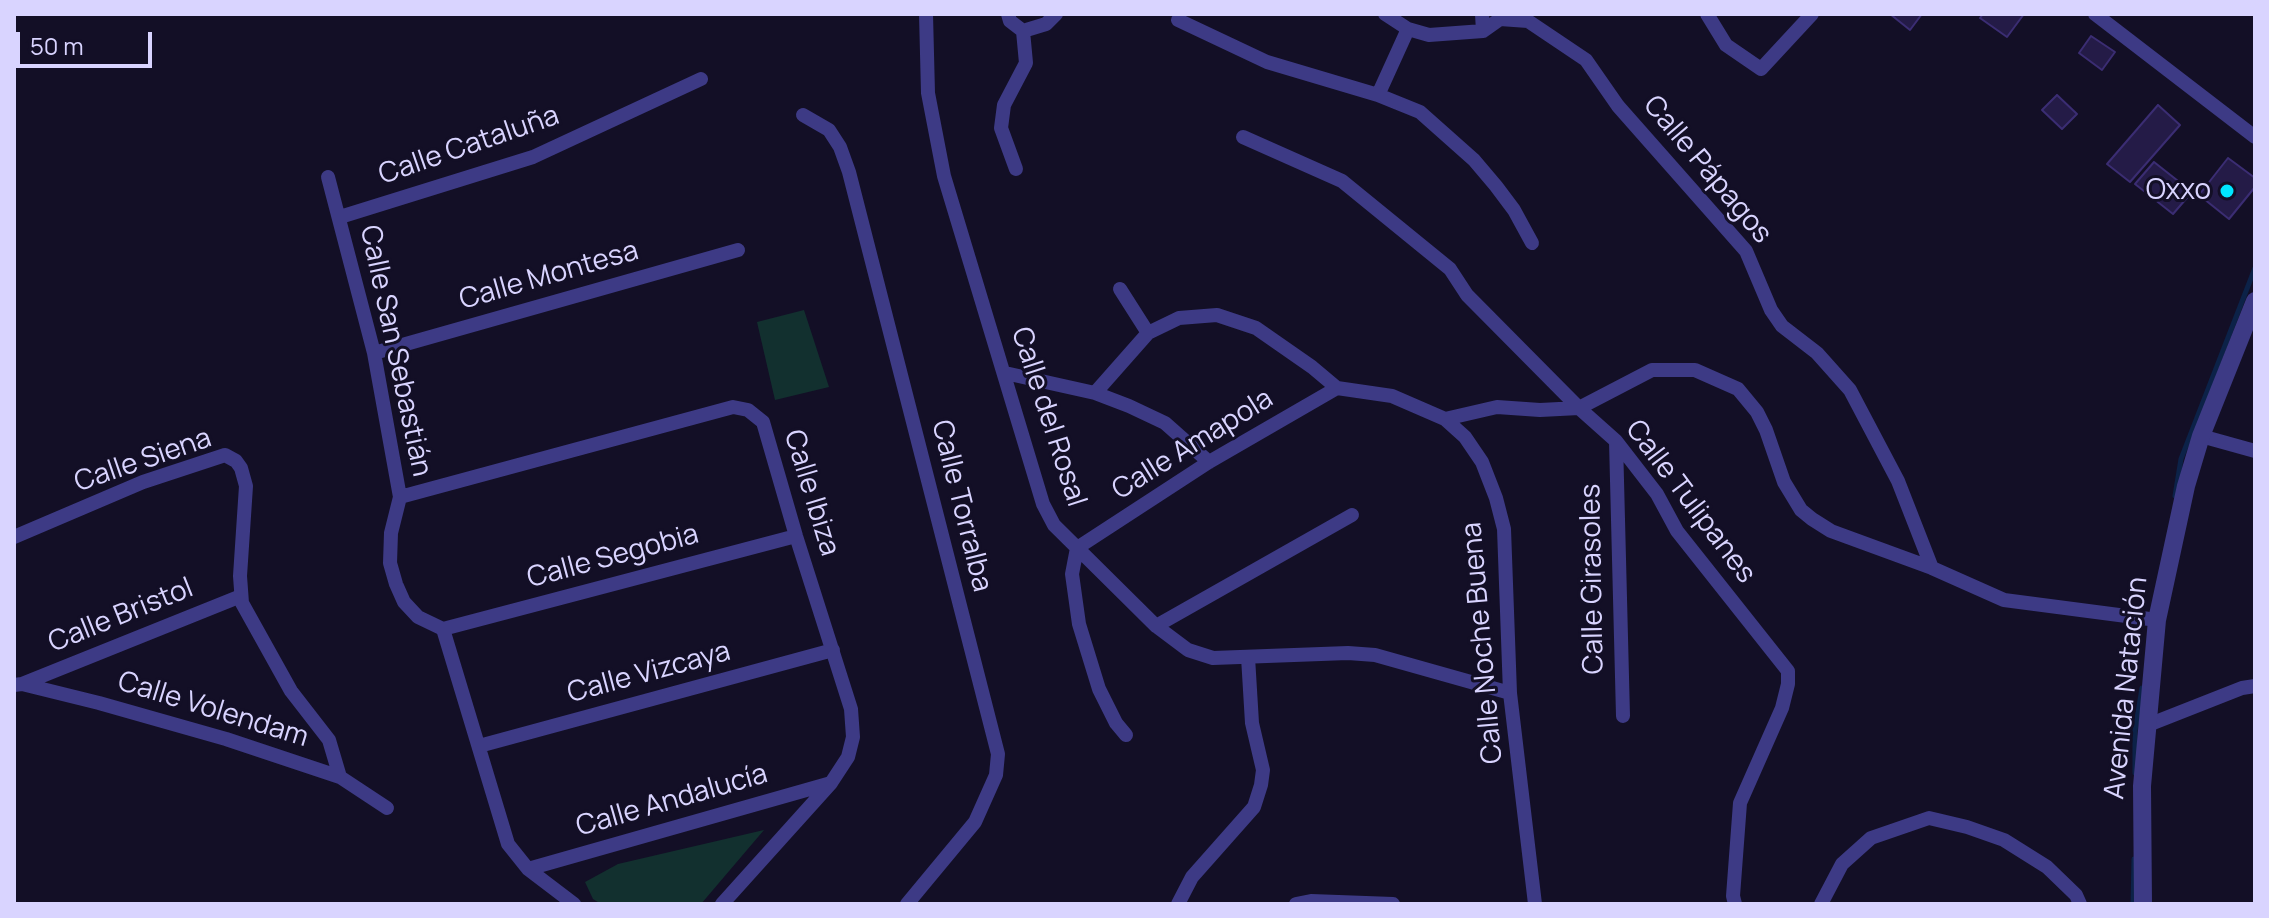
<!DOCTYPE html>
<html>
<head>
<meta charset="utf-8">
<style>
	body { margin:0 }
	#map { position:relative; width:2269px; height:918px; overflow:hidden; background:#130f26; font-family:Manrope,sans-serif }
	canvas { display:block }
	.frame { position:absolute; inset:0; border:16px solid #d9d4ff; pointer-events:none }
	.scale { position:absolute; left:16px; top:32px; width:136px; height:36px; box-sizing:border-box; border:4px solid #d9d4ff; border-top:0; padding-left:10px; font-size:24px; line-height:28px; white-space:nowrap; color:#d9d4ff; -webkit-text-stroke:6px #130f26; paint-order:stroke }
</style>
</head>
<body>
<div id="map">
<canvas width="2269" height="918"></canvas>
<div class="frame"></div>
<div class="scale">50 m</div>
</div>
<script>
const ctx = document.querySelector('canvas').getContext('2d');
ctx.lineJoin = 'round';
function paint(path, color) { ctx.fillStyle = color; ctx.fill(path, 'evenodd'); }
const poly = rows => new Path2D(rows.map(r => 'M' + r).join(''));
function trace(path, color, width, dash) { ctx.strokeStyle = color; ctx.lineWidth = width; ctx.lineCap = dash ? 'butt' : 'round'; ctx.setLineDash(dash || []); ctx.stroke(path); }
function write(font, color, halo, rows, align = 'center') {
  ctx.font = font + ' Manrope,sans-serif'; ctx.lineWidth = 6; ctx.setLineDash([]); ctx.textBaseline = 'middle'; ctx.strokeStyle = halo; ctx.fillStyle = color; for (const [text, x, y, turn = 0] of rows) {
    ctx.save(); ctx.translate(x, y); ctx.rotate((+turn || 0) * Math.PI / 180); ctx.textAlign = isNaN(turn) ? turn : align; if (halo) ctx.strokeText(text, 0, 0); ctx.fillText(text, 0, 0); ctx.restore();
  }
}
paint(poly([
	[804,310,829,387,775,400,757,322],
	[764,830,701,904,601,904,593,899,585,882,618,864]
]), '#12302f');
trace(poly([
	[2175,496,2181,459,2255,268],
	[2135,773,2135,731,2142,688],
	[2133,904,2134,859]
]), '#0c2248', 5);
const building = poly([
	[1890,14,1922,14,1910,30,1890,14],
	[1983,14,2024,14,2007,37,1980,18,1983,14],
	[2091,36,2115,52,2102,70,2079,53,2091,36],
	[2057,95,2077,114,2062,129,2042,110,2057,95],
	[2158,105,2180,125,2130,182,2107,164,2158,105],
	[2228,158,2255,178,2255,187,2229,219,2199,195,2228,158],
	[2154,162,2192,192,2173,214,2135,184,2154,162]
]);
paint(building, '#241b47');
trace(building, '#3b2d73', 2);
trace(poly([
	[926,14,928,93,944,176,1043,504,1054,525,1156,626,1188,650,1213,658,1348,653,1375,655,1510,693],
	[1008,14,1010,21,1023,31,1026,63,1004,105,1001,128,1016,169],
	[1385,14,1408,29,1429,35,1483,31,1500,19,1528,21,1586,60,1618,106,1746,251,1771,310,1782,326,1817,353,1850,390,1898,481,1932,568,2004,600,2157,620],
	[1482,14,1483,31],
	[1707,14,1726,45,1761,69,1812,14],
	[2095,14,2255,137],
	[1178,20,1267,62,1378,95,1420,112,1474,160,1496,186,1514,210,1532,243],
	[1023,31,1046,24,1056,14],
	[1378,95,1408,29],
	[803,115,829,130,840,147,849,172,998,754,996,775,975,822,907,904],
	[1243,137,1342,181,1450,269,1467,295,1579,408,1616,441,1657,494,1677,531,1788,671,1788,684,1782,708,1740,803,1733,896,1735,904],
	[328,177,374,353,400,497,391,533,390,563,396,584,404,602,418,617,443,629,508,844,528,869,574,904],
	[340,217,533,157,701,79],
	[1120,289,1148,333],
	[374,353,738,250],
	[1005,373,1095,393,1129,406,1165,423,1209,462],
	[1095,393,1148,333,1179,318,1217,315,1256,328,1312,367,1337,388,1392,396,1445,419,1465,437,1482,462,1496,498,1504,529,1510,693,1535,904],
	[1445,419,1497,407,1540,410,1579,408,1652,370,1695,370,1738,389,1757,412,1766,430,1784,482,1801,510,1812,519,1831,531,1932,568],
	[2201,436,2255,451],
	[1616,441,1623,716],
	[400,497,733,407,748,410,763,422,796,536,851,709,853,737,848,757,831,783,722,904],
	[14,537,143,482,225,455,236,461,241,468,246,486,240,576,242,603,291,691,329,740,340,777],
	[1156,626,1352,515],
	[443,629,796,536],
	[22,684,241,596],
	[14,685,22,684,99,703,226,739,340,777,387,808],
	[2148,725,2242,688,2255,686],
	[1126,735,1116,723,1099,689,1079,624,1072,574,1077,548,1209,462,1337,388],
	[479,746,833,650],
	[528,869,831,783],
	[1178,904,1192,877,1254,807,1261,785,1263,770,1252,723,1248,657],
	[1296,904,1311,901,1393,904],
	[1821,904,1842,864,1871,838,1929,818,1967,827,2004,840,2047,867,2076,895,2080,904]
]), '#3d3a85', 14);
trace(poly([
	[2143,904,2142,786,2157,620,2186,486,2201,436,2255,301]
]), '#3d3a85', 18);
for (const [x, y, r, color] of [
	[2227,191,8,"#00e5ff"]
]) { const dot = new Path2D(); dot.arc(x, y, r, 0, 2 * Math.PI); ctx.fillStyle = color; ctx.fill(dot); trace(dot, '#130f26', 3); }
write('28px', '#d9d4ff', '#130f26', [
	["Calle Cataluña",469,146,-19],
	["Calle Pápagos",1707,170,50],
	["Calle Montesa",549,276,-16],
	["Calle San Sebastián",395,351,78],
	["Calle del Rosal",1048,417,72],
	["Calle Amapola",1193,445,-32],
	["Calle Siena",143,461,-19],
	["Calle Ibiza",811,493,73],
	["Calle Tulipanes",1690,502,53],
	["Calle Torralba",961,506,76],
	["Calle Segobia",613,557,-15],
	["Calle Girasoles",1593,579,-91],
	["Calle Bristol",121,616,-22],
	["Calle Noche Buena",1483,643,-95],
	["Calle Vizcaya",649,673,-15],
	["Avenida Natación",2127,688,-84],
	["Calle Volendam",213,710,17],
	["Calle Andalucía",672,801,-16]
]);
write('28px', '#d9d4ff', '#130f26', [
	["Oxxo",2211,191]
], 'right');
</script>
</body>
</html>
